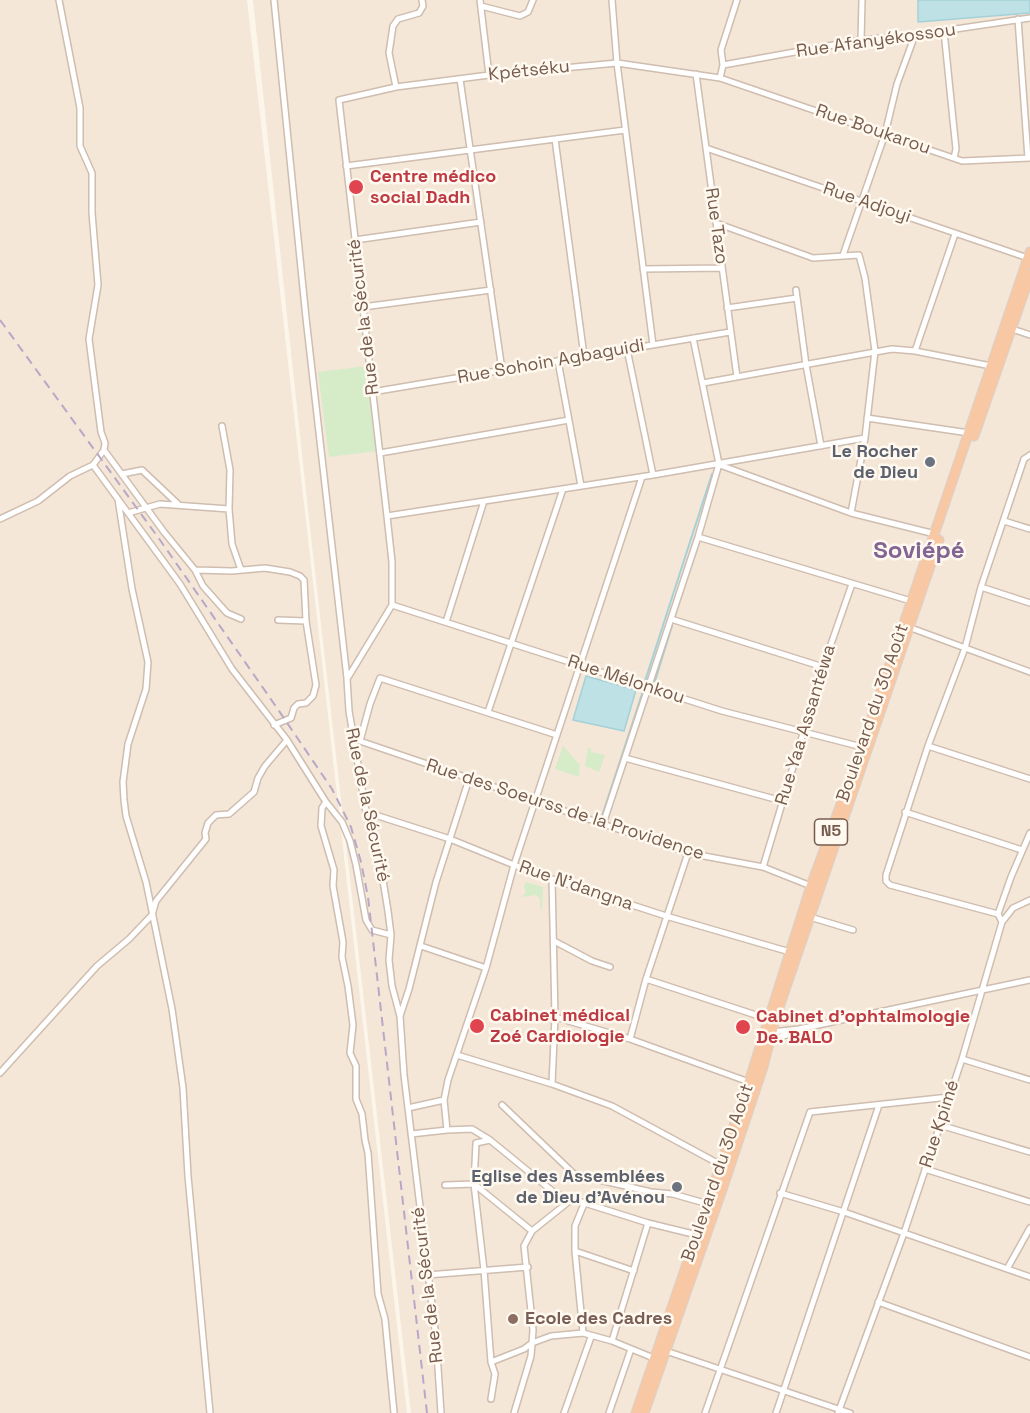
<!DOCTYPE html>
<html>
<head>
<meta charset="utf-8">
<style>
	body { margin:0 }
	canvas { display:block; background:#fcf5ea }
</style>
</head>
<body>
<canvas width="1030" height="1413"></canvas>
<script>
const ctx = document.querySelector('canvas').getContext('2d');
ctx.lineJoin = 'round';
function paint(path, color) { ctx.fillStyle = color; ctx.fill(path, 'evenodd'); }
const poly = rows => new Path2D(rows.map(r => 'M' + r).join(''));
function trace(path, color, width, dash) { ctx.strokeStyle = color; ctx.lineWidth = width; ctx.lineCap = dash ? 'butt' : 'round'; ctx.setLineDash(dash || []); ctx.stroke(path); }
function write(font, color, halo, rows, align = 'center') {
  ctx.font = font + ' "Space Grotesk",sans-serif'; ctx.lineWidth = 5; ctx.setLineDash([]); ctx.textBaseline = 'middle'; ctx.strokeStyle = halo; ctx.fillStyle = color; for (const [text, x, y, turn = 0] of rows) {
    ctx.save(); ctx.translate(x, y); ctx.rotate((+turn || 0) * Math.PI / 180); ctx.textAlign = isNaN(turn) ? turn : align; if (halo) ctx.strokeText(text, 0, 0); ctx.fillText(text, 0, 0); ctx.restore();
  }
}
paint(poly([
	[0,0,247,0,407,1413,0,1413],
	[253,0,1030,0,1030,1413,411,1413,309,519]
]), '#f4e7d8');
paint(poly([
	[367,366,377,451,329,457,318,372],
	[563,746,580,765,579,777,555,769],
	[588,748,591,748,591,752,605,755,599,772,585,766],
	[526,882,543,887,542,909,540,909,540,899,536,895,522,897,526,892,524,887]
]), '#d6ebc8');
const water = poly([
	[918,0,1030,0,1030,13,918,22,918,0],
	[586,676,636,690,624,731,573,720,586,676]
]);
paint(water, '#bee1e6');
trace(water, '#a4d1d8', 1.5);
trace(poly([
	[645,681,712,474],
	[655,681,672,626],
	[602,816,643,691]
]), '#a4d1d8', 2);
const minor = poly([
	[274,0,306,318,347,678],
	[480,0,489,75],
	[612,0,617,63,653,345],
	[481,6,520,16,528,12,533,0],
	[1018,19,1028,158],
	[944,31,953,120,956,149,954,158],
	[861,40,862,0],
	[723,65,861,40,915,35,1030,18],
	[696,74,737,377],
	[720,78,723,65,721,50,737,0],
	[460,79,502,370],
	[396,87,389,53,393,26,398,19,419,13,423,6,422,0],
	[555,139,584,356],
	[706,148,1028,258],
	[346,166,625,130],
	[716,223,813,258,859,255,865,278,875,351,865,438,851,513],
	[355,240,481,222],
	[843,255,885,134,897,84,915,35],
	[643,269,722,268],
	[796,290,806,365,821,446],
	[363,307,491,290],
	[727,308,797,298],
	[1009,328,1030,335],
	[627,349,653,475],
	[915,351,955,234],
	[558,361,581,486],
	[703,383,892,349,915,351,991,366],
	[372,392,730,332],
	[867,418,969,433],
	[222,426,230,470,229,509,232,544,241,570],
	[104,450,164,532,195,570,203,586,227,613,241,619],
	[380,453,569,420],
	[93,465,180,584,232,669,287,740,326,802,342,822,350,841,356,865,366,920,372,930,391,935],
	[720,465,851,513,935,534],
	[122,474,142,470,179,505],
	[118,499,132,589,148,662,146,689,128,744,123,782,124,800,126,816,146,882,172,1009,183,1088,188,1176,210,1413],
	[128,513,160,504,229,509],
	[387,516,653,475,865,438],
	[0,519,38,501,70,476,93,465,104,450,105,443,101,432,89,339,98,285,92,213,92,173,80,146,80,108,59,0],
	[1004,521,1030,529],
	[698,537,911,601],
	[195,570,232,571,265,568,290,572,300,576,304,580,306,621,316,685,313,696,306,703,298,704,294,708,291,718,274,725],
	[981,587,1030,603],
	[392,605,722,711,862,747],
	[671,619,823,667],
	[278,620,306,621],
	[446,622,484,501],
	[911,628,1030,672],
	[488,712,563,489],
	[354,739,688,853,763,867,811,886],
	[360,741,370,704,380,678,557,735],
	[928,746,1030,779],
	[625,758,782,801],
	[326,802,322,808,321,826,334,870,333,886,343,942,342,957,348,986,353,1025,350,1053,356,1066,356,1099,362,1114,365,1140,368,1153,378,1294,385,1319,394,1413],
	[366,812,450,839,514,865,552,879,666,916,790,952],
	[905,812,1022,850],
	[603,824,698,537,719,464,693,338],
	[763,867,823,667,852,584],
	[998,914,890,885,886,881,886,875,928,746,965,648,981,587,1024,459,1030,455],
	[810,917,853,930],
	[1002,922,1013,908,1030,900],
	[554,941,592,961,610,967],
	[421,946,486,968],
	[646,979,768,1019],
	[400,1016,409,989,436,882,469,779],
	[555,1017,630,1039,749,1082],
	[772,1032,799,1029,1030,980],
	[630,1039,646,979,688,853],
	[770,1040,793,1033,799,1029],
	[457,1055,552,1084,612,1106,721,1165],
	[962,1059,1030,1080],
	[0,1073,97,966,129,939,152,915,156,901,206,839,205,833,208,823,216,815,229,814,254,792,258,778,265,766,287,740],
	[552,1084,555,1017,552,879],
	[444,1100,448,1080,486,968,514,865,642,477],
	[502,1105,574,1174,651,1192,673,1194,708,1204],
	[408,1108,444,1100,447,1130,472,1129,490,1140,556,1194,648,1223,697,1235],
	[940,1125,1030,1152],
	[411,1134,447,1130],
	[490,1140,476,1143,474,1184,484,1270,491,1362,495,1374,491,1399],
	[925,1169,1030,1202],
	[445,1185,474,1184,532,1231],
	[780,1193,844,1212,1030,1277],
	[575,1251,634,1271],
	[1007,1269,1030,1228],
	[427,1275,528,1267],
	[878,1302,1030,1357],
	[583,1333,575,1251,575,1226,584,1204],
	[612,1341,648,1223],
	[666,1351,850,1413],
	[491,1362,524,1349,532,1343,551,1336,583,1333,612,1341,656,1359],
	[441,1413,436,1338,404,1075,400,1016,392,986,389,960,391,935,388,911,382,874,366,812,349,711,347,679,392,605,392,562,387,516,339,100,396,87,489,75,617,63,720,78,962,161,1030,158],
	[514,1413,531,1356,533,1330,524,1246,532,1231,572,1199],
	[564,1413,591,1337],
	[609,1413,631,1349],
	[705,1413,810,1112,949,1097],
	[776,1413,879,1105],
	[838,1413,904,1233,962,1059,1002,922,998,914,1011,877,1030,833]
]);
const trunk = poly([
	[974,436,1030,275],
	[636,1413,749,1082,811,886,862,747,1030,252],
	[644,1413,724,1184,763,1067,776,1016,939,540]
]);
trace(minor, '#cfbdaf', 8);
trace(trunk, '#d9d1cd', 11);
trace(minor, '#fff', 5);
trace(trunk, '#f7c8a3', 9);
trace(poly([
	[0,320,160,540,277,708,332,789,351,827,361,862,368,897,427,1413]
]), '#b8a7c7', 2, [9, 6]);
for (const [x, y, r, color] of [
	[356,187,8,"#e0444e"],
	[930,462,6,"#6b7280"],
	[477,1026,8,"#e0444e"],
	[743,1027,8,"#e0444e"],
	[677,1187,6,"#6b7280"],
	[513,1319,6,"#8d6e63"]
]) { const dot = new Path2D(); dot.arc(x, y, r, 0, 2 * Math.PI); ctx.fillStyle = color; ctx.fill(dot); trace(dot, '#fff9f0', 2); }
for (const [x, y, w] of [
	[831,832,33]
]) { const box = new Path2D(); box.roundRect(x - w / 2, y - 13, w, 26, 4.5); ctx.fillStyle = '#fff9f0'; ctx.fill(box); trace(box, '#775c4d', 1.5); }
write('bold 16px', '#775c4d', null, [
	["N5",831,832]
]);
write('18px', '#775c4d', '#fff9f0', [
	["Rue Afanyékossou",876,41,-8],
	["Kpétséku",529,71,-6],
	["Rue Boukarou",873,130,19],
	["Rue Adjoyi",867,203,19],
	["Rue Tazo",716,226,82],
	["Rue de la Sécurité",364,317,-97],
	["Rue Sohoin Agbaguidi",551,362,-10],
	["Rue Mélonkou",626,680,18],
	["Boulevard du 30 Août",873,713,-71],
	["Rue Yaa Assantéwa",806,725,-73],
	["Rue de la Sécurité",367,805,78],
	["Rue des Soeurss de la Providence",565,810,18],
	["Rue N'dangna",576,886,19],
	["Rue Kpimé",940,1124,-72],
	["Boulevard du 30 Août",718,1173,-71],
	["Rue de la Sécurité",428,1285,-97]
]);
write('bold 18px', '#be3a42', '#fff9f0', [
	["Centre médico",370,177],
	["social Dadh",370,198],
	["Cabinet médical",490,1016],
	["Zoé Cardiologie",490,1037],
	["Cabinet d'ophtalmologie",756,1017],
	["De. BALO",756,1038]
], 'left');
write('bold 18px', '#5b616d', '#fff9f0', [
	["Le Rocher",918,452],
	["de Dieu",918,473],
	["Eglise des Assemblées",665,1177],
	["de Dieu d'Avénou",665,1198]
], 'right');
write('bold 18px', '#785e54', '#fff9f0', [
	["Ecole des Cadres",525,1319]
], 'left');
write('bold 24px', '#836593', '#fff9f0', [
	["Soviépé",919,551]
]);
</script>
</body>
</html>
